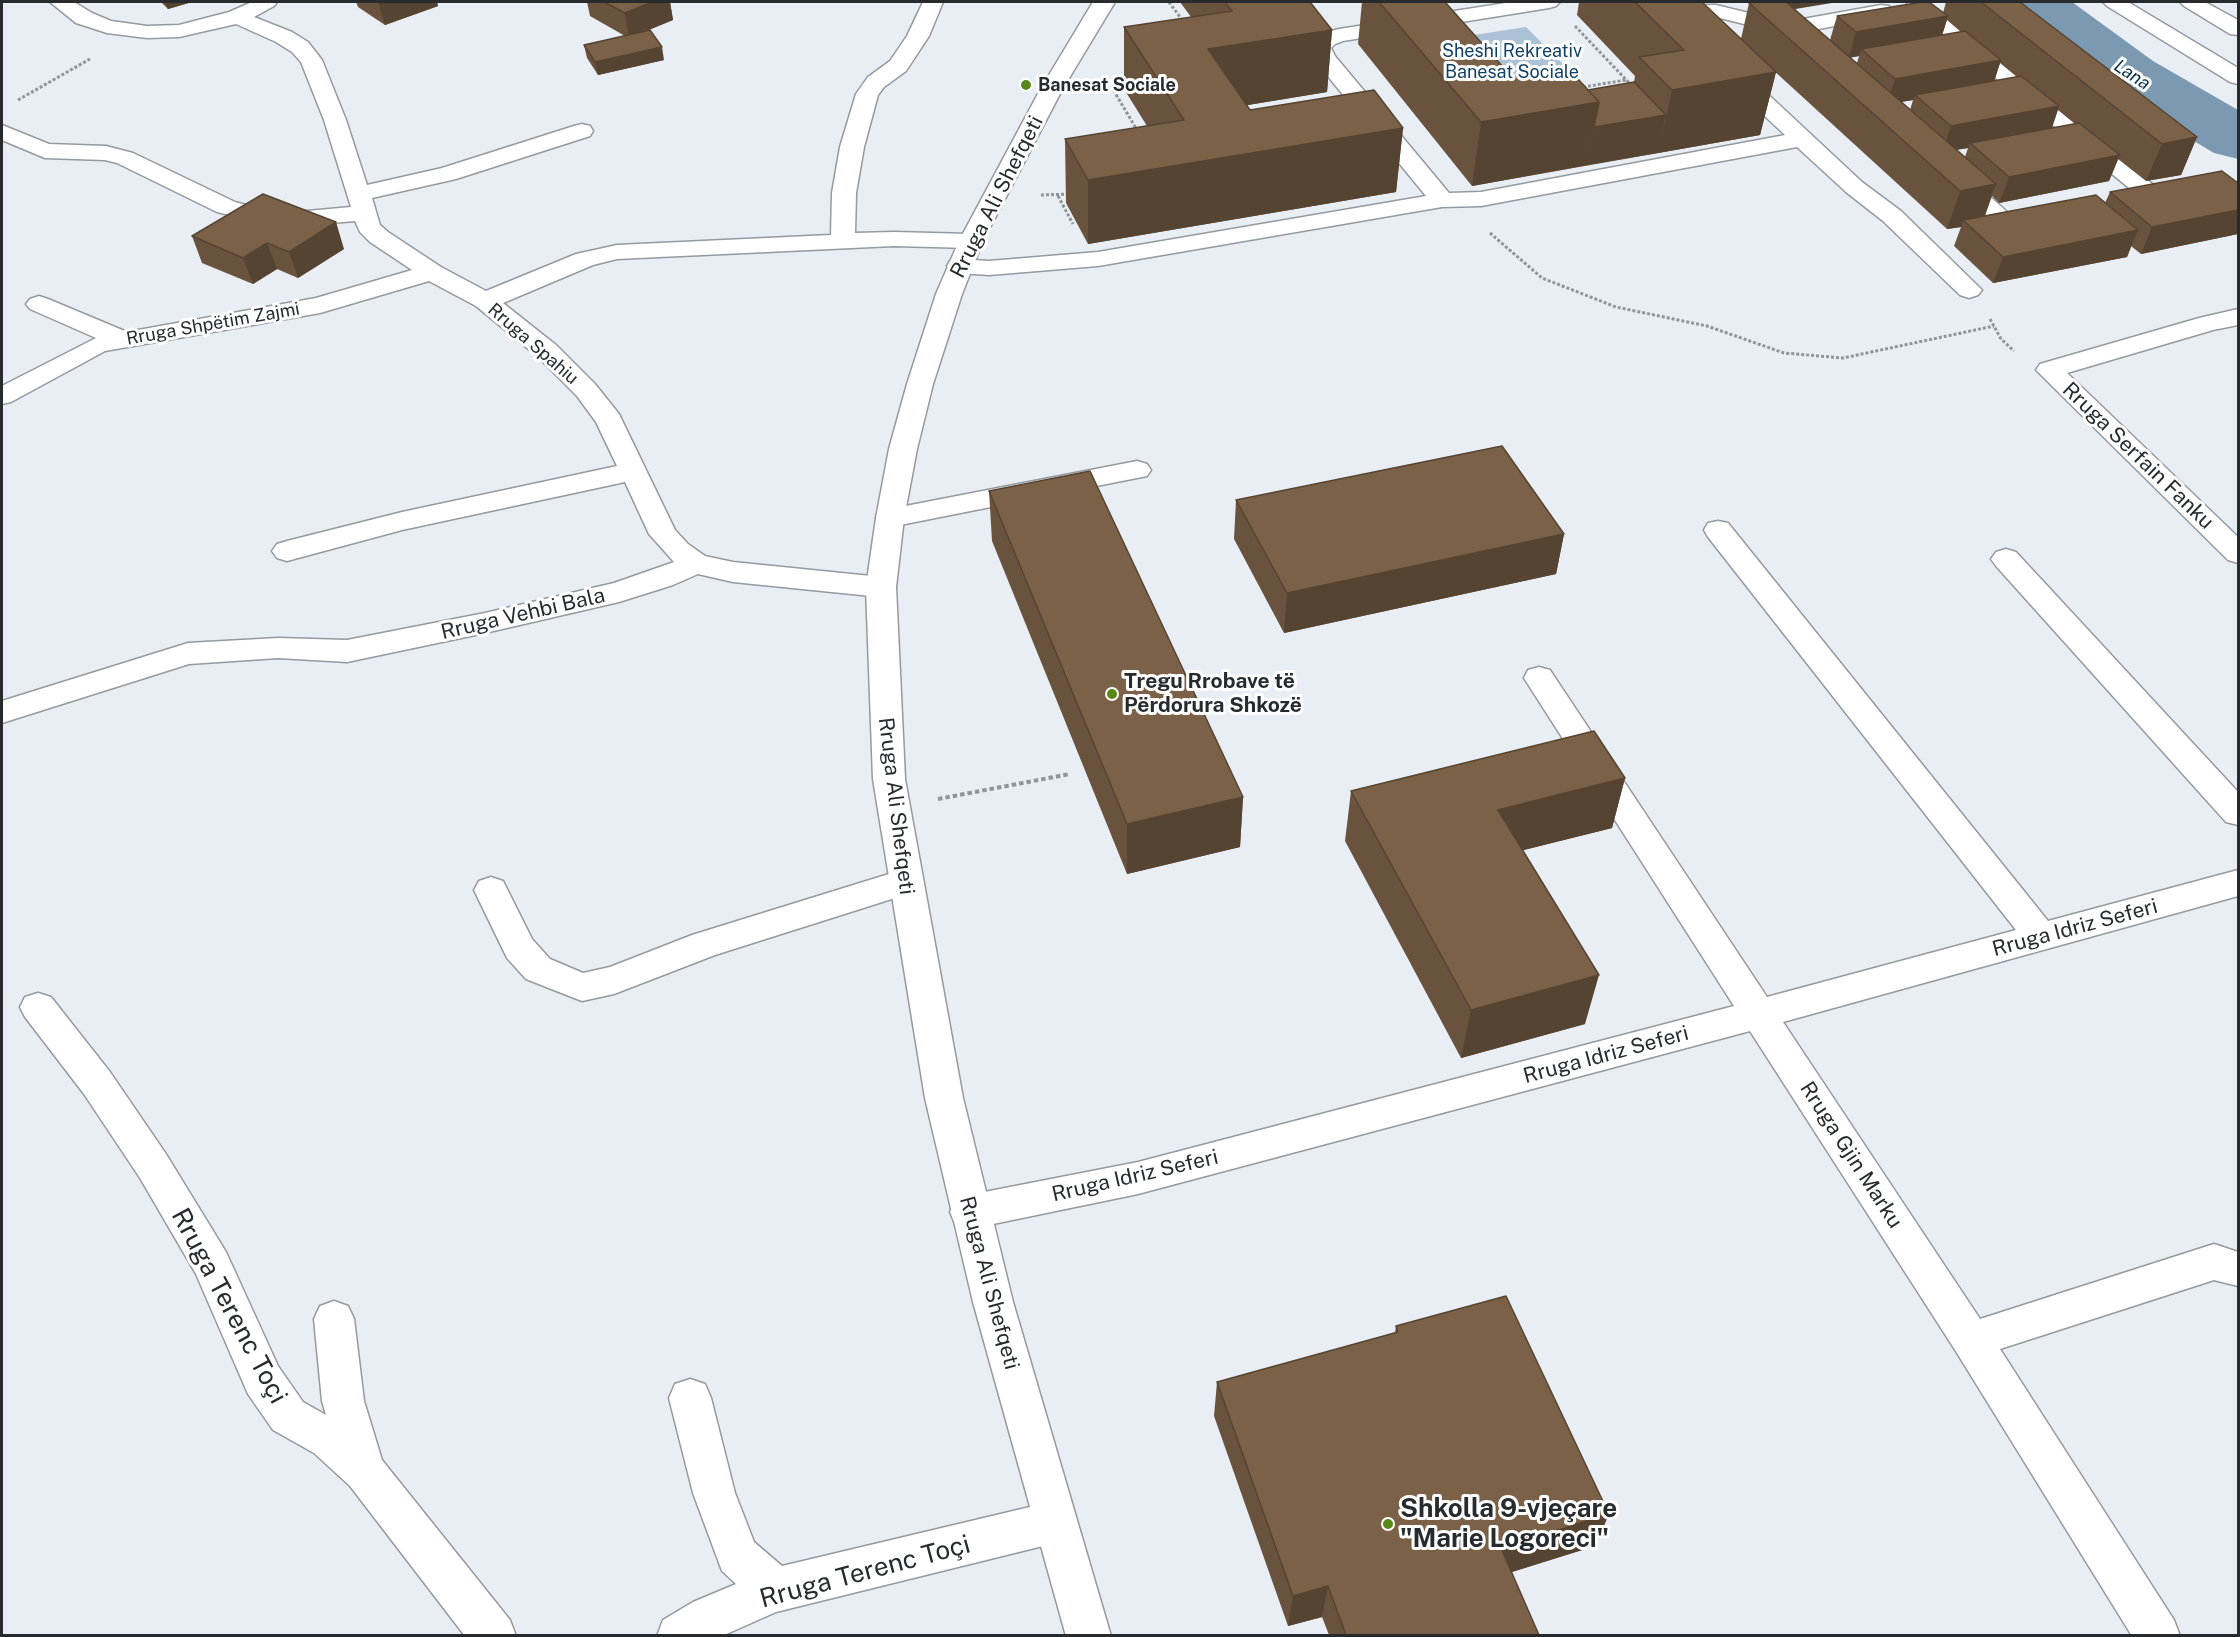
<!DOCTYPE html>
<html>
<head>
<meta charset="utf-8">
<style>
	body { margin:0 }
	#map { position:relative; width:2240px; height:1637px; overflow:hidden; background:#e8eef4; font-family:"Public Sans",sans-serif }
	canvas { display:block }
	.frame { position:absolute; inset:0; border:3px solid #282b2d; pointer-events:none }
</style>
</head>
<body>
<div id="map">
<canvas width="2240" height="1637"></canvas>
<div class="frame"></div>
</div>
<script>
const ctx = document.querySelector('canvas').getContext('2d');
ctx.lineJoin = 'round';
function paint(path, color) { ctx.fillStyle = color; ctx.fill(path, 'evenodd'); }
const poly = rows => new Path2D(rows.map(r => 'M' + r).join(''));
function trace(path, color, width, dash) { ctx.strokeStyle = color; ctx.lineWidth = width; ctx.lineCap = dash ? 'butt' : 'round'; ctx.setLineDash(dash || []); ctx.stroke(path); }
function write(font, color, halo, rows, align = 'center') {
  ctx.font = font + ' "Public Sans",sans-serif'; ctx.lineWidth = 6; ctx.setLineDash([]); ctx.textBaseline = 'middle'; ctx.strokeStyle = halo; ctx.fillStyle = color; for (const [text, x, y, turn = 0] of rows) {
    ctx.save(); ctx.translate(x, y); ctx.rotate((+turn || 0) * Math.PI / 180); ctx.textAlign = isNaN(turn) ? turn : align; if (halo) ctx.strokeText(text, 0, 0); ctx.fillText(text, 0, 0); ctx.restore();
  }
}
paint(poly([
	[1526,27,1568,69,1501,96,1454,38]
]), '#abc2d6');
paint(poly([
	[2000,2,2072,2,2153,61,2238,110,2238,159,2214,153,2107,89,2010,15,2000,2]
]), '#7b99b1');
const minor = poly([
	[50,2,74,2,92,13,111,21,147,26,179,25,229,12,252,2,277,2,274,6,254,17,292,32,308,42,322,60,346,120,367,185,442,168,574,126,582,124,590,126,593,131,590,136,456,179,372,198,380,225,388,232,441,267,486,291,576,254,617,245,831,235,832,193,840,147,856,94,868,77,890,61,907,36,923,2,943,2,929,36,906,71,884,87,878,95,864,147,856,193,855,233,894,232,971,234,980,236,983,241,980,246,971,248,894,246,617,259,593,265,503,303,556,345,595,384,619,414,675,530,688,544,705,556,733,562,881,577,891,580,896,587,891,594,881,597,733,582,698,574,673,585,619,602,485,633,347,662,278,658,189,664,2,723,2,701,188,643,278,638,347,640,485,613,614,583,674,562,649,534,625,482,402,530,287,561,277,558,272,551,277,544,287,541,402,512,617,466,596,422,577,396,538,357,476,306,429,281,320,313,105,351,11,402,2,404,2,386,96,338,30,309,26,304,30,299,39,296,48,299,127,332,316,298,412,270,370,242,360,232,355,221,296,226,261,223,217,212,117,163,105,160,45,158,2,140,2,125,49,144,106,146,133,153,235,202,261,209,296,212,351,207,324,120,301,62,292,52,276,42,236,24,179,37,147,38,107,33,76,23,50,2],
	[1512,2,1560,2,1556,6,1549,8,1343,41,1335,44,1331,48,1335,56,1449,193,1481,192,1785,135,1726,80,1723,75,1726,70,1734,68,1742,70,1862,182,1901,211,1982,290,1978,295,1969,298,1960,295,1883,221,1846,192,1797,147,1481,206,1442,207,1098,266,989,275,959,273,950,271,947,266,950,261,959,259,989,261,1098,252,1426,196,1317,63,1309,48,1319,34,1339,29,1512,2],
	[1909,2,1928,2,2162,192,2166,197,2162,202,2154,204,2146,202,1911,8,1907,4,1909,2],
	[1668,5,1716,5,1786,22,1881,5,1889,6,1892,11,1889,16,1881,17,1788,35,1716,17,1660,16,1657,11,1660,6,1668,5],
	[1954,170,1962,172,2014,218,2034,214,2043,216,2046,221,2043,226,2034,228,2009,233,2000,231,1946,182,1942,177,1946,172,1954,170],
	[2238,309,2238,325,2213,330,2067,373,2238,537,2238,563,2228,560,2036,370,2040,364,2199,318,2238,309],
	[1137,461,1147,464,1151,470,1147,476,890,527,880,525,876,518,880,511,890,509,1137,461],
	[1718,521,1728,523,2048,921,2238,870,2238,896,1783,1022,1980,1319,2214,1244,2238,1252,2238,1286,2214,1280,2000,1349,2174,1620,2180,1636,2132,1636,1957,1353,1750,1031,1138,1194,969,1229,955,1224,950,1212,955,1200,969,1195,1138,1162,1734,1006,1524,678,1528,670,1539,667,1550,670,1767,997,2016,930,1708,537,1704,530,1708,523,1718,521],
	[2006,549,2016,552,2238,792,2238,825,2226,822,1996,566,1991,559,1996,552,2006,549],
	[905,869,917,873,922,882,917,891,715,955,614,994,582,1001,526,979,507,958,474,890,479,881,491,877,503,881,532,939,550,959,583,973,610,967,692,935,905,869],
	[38,993,51,997,110,1072,166,1154,226,1252,278,1366,303,1402,326,1415,322,1401,314,1319,320,1306,334,1301,348,1306,354,1319,364,1401,382,1460,510,1620,516,1636,465,1636,350,1486,314,1453,273,1430,248,1394,196,1274,140,1178,84,1094,25,1017,20,1007,25,997,38,993],
	[690,1379,705,1384,711,1398,735,1493,754,1542,782,1566,1055,1501,1070,1507,1077,1522,1070,1537,1055,1543,776,1612,722,1636,657,1636,663,1620,693,1602,736,1584,722,1571,693,1493,669,1398,675,1384,690,1379]
]);
const major = poly([
	[1093,2,1115,2,1062,90,983,241,962,294,933,384,917,449,904,518,896,587,905,779,963,1098,1013,1302,1111,1636,1066,1636,973,1302,925,1098,873,779,866,587,876,518,889,449,907,384,936,294,959,241,1040,90,1093,2]
]);
const highway = poly([
	[2103,2,2128,2,2238,68,2238,84,2230,82,2107,6,2103,2],
	[2180,2,2205,2,2238,20,2238,35,2230,34,2184,6,2180,2]
]);
trace(minor, '#949a9f', 3);
trace(major, '#949a9f', 3);
trace(highway, '#949a9f', 3);
trace(poly([
	[1169,2,1183,21],
	[1575,26,1632,86],
	[1101,85,1111,86,1137,130],
	[1111,86,1128,83],
	[1583,87,1626,80],
	[18,100,90,59],
	[1041,195,1070,194],
	[1058,196,1073,224],
	[1490,233,1542,278,1616,307,1707,326,1784,353,1843,358,1994,326],
	[1990,319,2001,339,2014,351]
]), '#909599', 3, [3, 2]);
trace(poly([
	[938,799,1070,774]
]), '#909599', 4, [4.5, 3]);
paint(minor, '#fff');
paint(major, '#fff');
paint(highway, '#fff');
paint(poly([
	[161,2,192,2,168,9],
	[356,2,437,2,438,6,385,25,358,7],
	[587,2,670,2,673,20,646,31,664,60,598,75,587,58,584,45,625,36,590,16],
	[1180,2,1310,2,1332,30,1327,92,1247,105,1250,110,1403,128,1396,192,1088,244,1066,203,1065,139,1147,126,1124,89,1124,27,1191,17],
	[1362,2,1445,2,1512,77,1588,90,1634,82,1635,76,1577,15,1579,2,1702,2,1741,39,1749,3,1795,9,1830,40,1837,16,1943,13,1946,2,2020,2,2197,137,2181,175,2146,181,2118,159,2109,181,1999,203,1992,196,1985,216,2105,203,2110,192,2238,183,2238,234,2141,254,2131,246,2127,257,1993,283,1954,246,1961,227,1947,229,1772,69,1776,72,1760,135,1472,186,1358,44],
	[1947,20,1961,32,1942,35],
	[1859,56,1857,63,1850,57],
	[2000,63,2017,77,1994,81],
	[1913,100,1910,110,1901,102],
	[2058,110,2075,124,2052,128],
	[1968,148,1965,157,1956,150],
	[192,236,344,249,298,278,277,269,253,284,202,263],
	[989,491,1243,797,1240,847,1127,874,992,541],
	[1236,500,1564,534,1556,574,1284,633,1234,539],
	[1625,778,1612,828,1523,850,1585,1024,1461,1058,1345,841,1351,791],
	[1396,1326,1609,1514,1595,1546,1511,1572,1539,1635,1329,1635,1322,1617,1288,1626,1214,1416,1217,1382,1395,1333]
]), '#6a533e');
paint(poly([
	[165,2,192,2,168,9],
	[378,2,437,2,438,6,385,25],
	[652,2,670,2,673,20,629,38,625,13],
	[1780,2,1838,2,1777,12],
	[1948,16,1940,42,1861,49,1859,56,1849,58,1856,32],
	[1332,30,1327,92,1206,112,1208,49],
	[662,47,664,60,598,75,595,62],
	[2001,60,1993,85,1915,95,1913,100,1887,104,1895,79],
	[1776,72,1760,135,1658,153,1672,90],
	[1599,102,1587,165,1472,186,1481,122],
	[2059,106,2050,132,1970,143,1968,148,1942,152,1951,126],
	[1666,115,1658,153,1587,165,1594,127],
	[1403,128,1396,192,1088,244,1088,180],
	[2197,137,2181,175,2146,181,2162,144],
	[2120,155,2109,181,1999,203,2009,177],
	[1996,184,1982,222,1963,220,1961,227,1947,229,1960,191],
	[2238,210,2238,234,2141,254,2152,227],
	[336,222,344,249,298,278,289,252],
	[2138,230,2127,257,1993,283,2003,257],
	[267,243,277,269,253,284,243,258],
	[1564,534,1556,574,1284,633,1287,593],
	[1625,778,1612,828,1488,859,1498,810],
	[1243,797,1240,847,1127,874,1127,824],
	[1599,975,1585,1024,1461,1058,1471,1010],
	[1609,1514,1595,1546,1490,1579,1501,1548],
	[1328,1586,1322,1617,1288,1626,1293,1596]
]), '#564432');
const building = poly([
	[604,2,652,2,625,13,604,2],
	[1225,2,1310,2,1332,30,1208,49,1250,110,1374,90,1403,128,1088,180,1065,139,1184,120,1124,27,1232,11,1225,2],
	[1379,2,1445,2,1512,77,1568,68,1599,102,1481,122,1379,2],
	[1635,2,1702,2,1776,72,1672,90,1639,57,1684,50,1635,2],
	[1759,2,1786,2,1996,184,1960,191,1749,3,1759,2],
	[1922,2,1929,2,1948,16,1856,32,1837,16,1922,2],
	[1981,2,2020,2,2197,137,2162,144,1981,2],
	[650,30,662,47,595,62,584,45,650,30],
	[1965,31,2001,60,1895,79,1861,49,1965,31],
	[2021,76,2059,106,1951,126,1915,95,2021,76],
	[1634,82,1666,115,1594,127,1599,102,1588,90,1634,82],
	[2079,123,2120,155,2009,177,1970,143,2079,123],
	[2222,171,2238,183,2238,210,2152,227,2110,192,2222,171],
	[263,194,336,222,289,252,267,243,243,258,192,236,263,194],
	[2096,195,2138,230,2003,257,1963,220,2096,195],
	[1502,446,1564,534,1287,593,1236,500,1502,446],
	[1090,471,1243,797,1127,824,989,491,1090,471],
	[1594,731,1625,778,1498,810,1599,975,1471,1010,1351,791,1594,731],
	[1506,1296,1609,1514,1501,1548,1539,1635,1346,1635,1328,1586,1293,1596,1217,1382,1398,1332,1396,1326,1506,1296]
]);
paint(building, '#7b6148');
trace(building, '#564432', 1.5);
for (const [x, y, r, color] of [
	[1026,85,6,"#5a8818"],
	[1112,694,6,"#5a8818"],
	[1388,1524,6,"#5a8818"]
]) { const dot = new Path2D(); dot.arc(x, y, r, 0, 2 * Math.PI); ctx.fillStyle = color; ctx.fill(dot); trace(dot, '#fff', 2); }
write('18px', '#104164', '#fff', [
	["Sheshi Rekreativ",1512,51],
	["Banesat Sociale",1512,72]
]);
write('italic 18px', '#072f49', '#fff', [
	["Lana",2132,75,33]
]);
write('bold 18px', '#282b2d', '#fff', [
	["Banesat Sociale",1038,85]
], 'left');
write('18px', '#282b2d', '#fff', [
	["Rruga Shpëtim Zajmi",213,324,-10],
	["Rruga Spahiu",533,344,41]
]);
write('21px', '#282b2d', '#fff', [
	["Rruga Ali Shefqeti",997,197,-63],
	["Rruga Serfain Fanku",2138,456,44],
	["Rruga Vehbi Bala",523,614,-13],
	["Rruga Ali Shefqeti",896,806,83],
	["Rruga Idriz Seferi",2075,928,-15],
	["Rruga Idriz Seferi",1606,1055,-15],
	["Rruga Gjin Marku",1851,1155,57],
	["Rruga Idriz Seferi",1135,1176,-13],
	["Rruga Ali Shefqeti",989,1283,75]
]);
write('bold 21px', '#282b2d', '#fff', [
	["Tregu Rrobave të",1124,682],
	["Përdorura Shkozë",1124,706]
], 'left');
write('26px', '#282b2d', '#fff', [
	["Rruga Terenc Toçi",229,1306,62],
	["Rruga Terenc Toçi",865,1572,-15]
]);
write('bold 26px', '#282b2d', '#fff', [
	["Shkolla 9-vjeçare",1400,1509],
	["\"Marie Logoreci\"",1400,1539]
], 'left');
</script>
</body>
</html>
